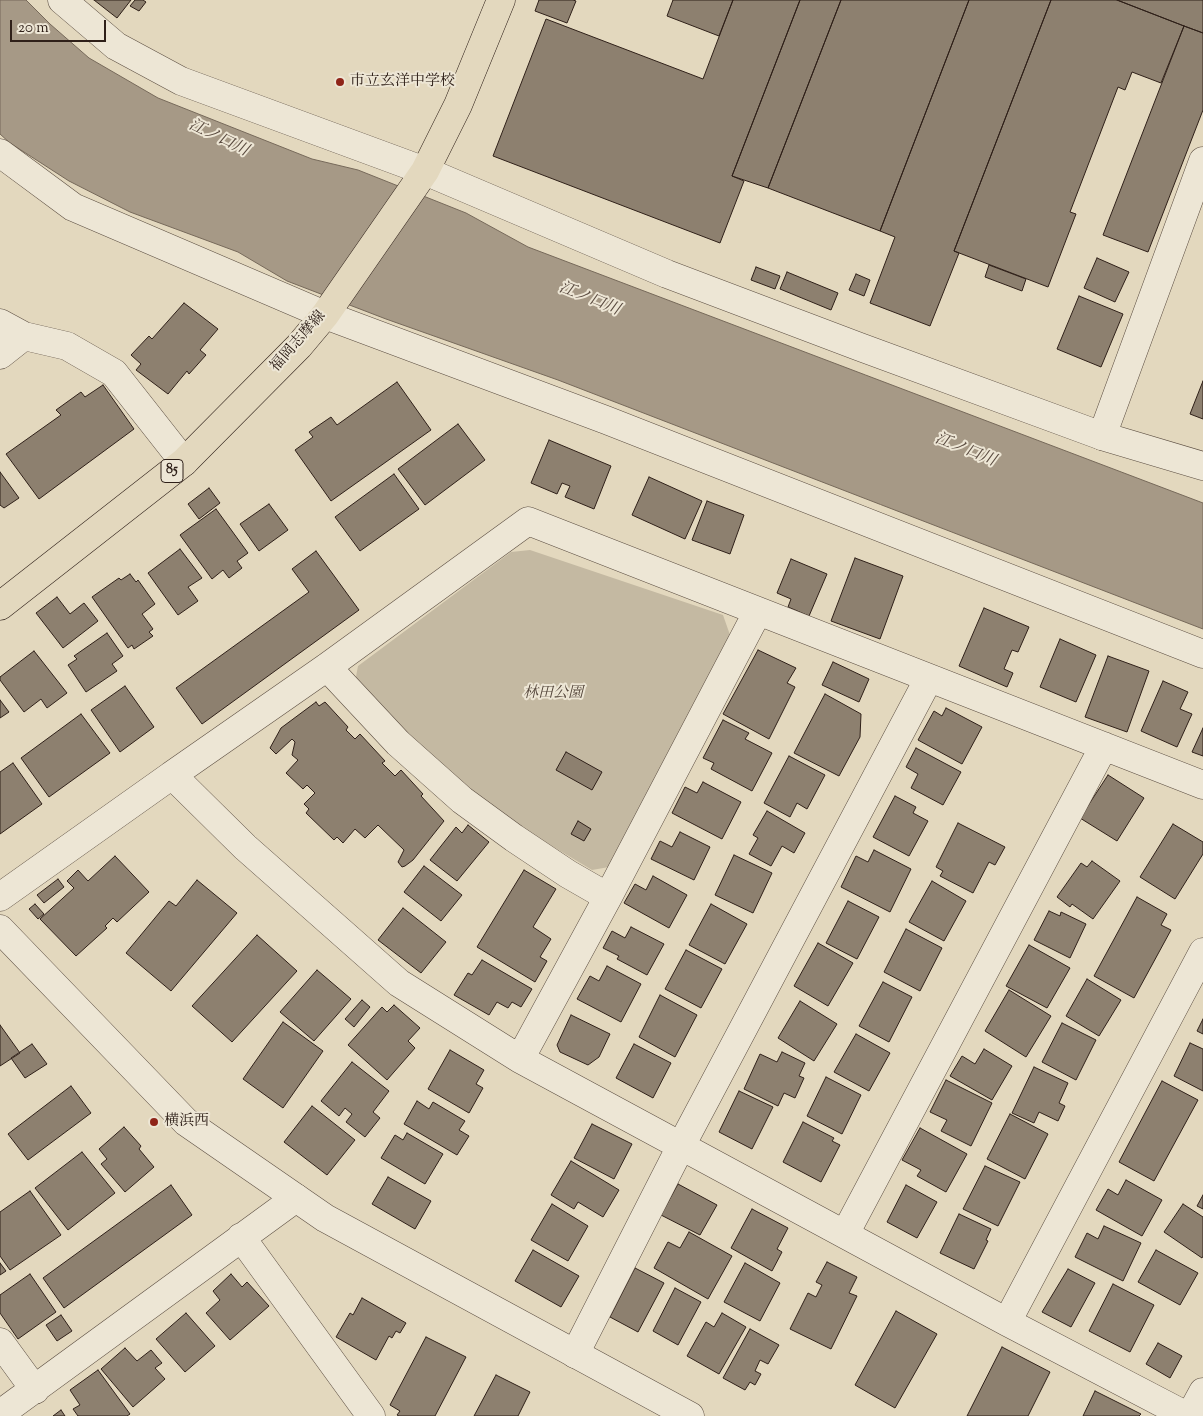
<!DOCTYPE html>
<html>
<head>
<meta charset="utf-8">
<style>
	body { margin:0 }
	#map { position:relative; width:1203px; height:1416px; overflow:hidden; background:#e3d8be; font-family:"Sorts Mill Goudy",serif }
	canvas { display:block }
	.scale { position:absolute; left:10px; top:20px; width:96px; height:22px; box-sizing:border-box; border:2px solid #2f2019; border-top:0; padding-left:6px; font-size:15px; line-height:18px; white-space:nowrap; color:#2f2019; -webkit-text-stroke:4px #ede6d5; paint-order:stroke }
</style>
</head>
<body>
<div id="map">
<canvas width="1203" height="1416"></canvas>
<div class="scale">20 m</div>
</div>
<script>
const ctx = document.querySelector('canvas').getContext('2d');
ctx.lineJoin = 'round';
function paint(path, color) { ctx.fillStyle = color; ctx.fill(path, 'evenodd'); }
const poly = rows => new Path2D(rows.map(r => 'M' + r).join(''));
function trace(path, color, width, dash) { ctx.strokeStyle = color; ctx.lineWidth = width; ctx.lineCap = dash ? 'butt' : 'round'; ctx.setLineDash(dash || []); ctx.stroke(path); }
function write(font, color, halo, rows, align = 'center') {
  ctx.font = font + ' "Sorts Mill Goudy","Noto Serif JP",serif'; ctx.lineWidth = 4; ctx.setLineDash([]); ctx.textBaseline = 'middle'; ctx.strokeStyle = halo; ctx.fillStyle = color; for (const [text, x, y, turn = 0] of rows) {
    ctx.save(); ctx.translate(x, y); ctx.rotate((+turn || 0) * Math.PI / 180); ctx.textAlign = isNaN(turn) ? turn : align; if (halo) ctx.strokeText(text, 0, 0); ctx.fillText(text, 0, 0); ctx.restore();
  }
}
paint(poly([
	[530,550,723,615,730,635,609,867,592,870,522,828,473,795,416,745,355,682,358,666,511,552]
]), '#c4b9a2');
const water = poly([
	[0,0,26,0,50,24,89,58,158,98,312,159,358,170,466,213,528,247,1203,503,1203,629,558,380,386,319,287,281,238,252,130,212,69,181,10,143,0,134,0,0]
]);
paint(water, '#a69986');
trace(water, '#76695a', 1);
const building = poly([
	[94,0,131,0,117,18,94,0],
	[135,0,143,0,146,2,139,11,130,6,135,0],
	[539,0,573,0,576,1,567,23,535,11,539,0],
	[673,0,733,0,719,36,667,16,673,0],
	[733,0,800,0,732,176,744,181,720,243,493,156,546,19,703,79,733,0],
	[800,0,841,0,768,188,732,176,800,0],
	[841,0,969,0,880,231,768,188,841,0],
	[969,0,1051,0,954,251,959,253,930,326,870,303,895,237,880,231,969,0],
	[1051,0,1117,0,1184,26,1161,83,1132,72,1125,90,1118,87,1070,212,1076,214,1048,287,954,251,1051,0],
	[1117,0,1203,0,1203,33,1184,26,1117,0],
	[1184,26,1203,33,1203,110,1148,252,1103,235,1184,26],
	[1097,258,1129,272,1115,302,1084,288,1097,258],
	[989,265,1026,279,1022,291,985,277,989,265],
	[756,267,780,276,775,289,751,280,756,267],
	[787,272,838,293,831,310,780,289,787,272],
	[856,274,870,280,864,296,849,290,856,274],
	[1079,296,1123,314,1101,367,1057,349,1079,296],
	[184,303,218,329,200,350,206,355,189,374,187,371,168,394,136,370,141,364,131,355,149,336,152,339,184,303],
	[1203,381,1203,419,1190,414,1203,381],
	[397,382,431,430,331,501,295,450,313,437,309,432,331,417,337,425,397,382],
	[103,385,134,429,39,499,6,454,61,415,56,410,81,392,85,397,103,385],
	[458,424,485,460,425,505,398,469,458,424],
	[549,440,611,466,594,509,565,497,570,486,562,483,557,494,531,483,549,440],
	[0,472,19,498,4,508,0,505,0,472],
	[394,474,419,509,360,551,335,517,394,474],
	[649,477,702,501,685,539,632,515,649,477],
	[209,488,220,503,199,519,188,504,209,488],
	[707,501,744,515,730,554,692,540,707,501],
	[269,504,288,530,259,551,240,524,269,504],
	[216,509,248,553,237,561,242,568,229,578,223,570,212,579,180,535,216,509],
	[180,549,202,578,188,587,198,601,178,615,148,573,180,549],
	[316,551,359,610,202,724,176,688,309,592,292,569,316,551],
	[855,558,903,576,880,639,831,621,855,558],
	[791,559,827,574,809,616,788,607,791,599,777,593,791,559],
	[130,574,136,582,138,580,155,604,142,614,153,629,149,632,153,636,134,649,132,645,128,648,92,597,119,578,121,580,130,574],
	[57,597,70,614,84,603,98,621,63,648,36,613,57,597],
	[984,608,1029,627,1018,652,1012,650,1004,669,1013,673,1007,687,959,666,984,608],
	[107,633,123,656,112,664,117,671,86,692,68,665,77,659,74,656,107,633],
	[1060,639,1096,655,1076,702,1040,687,1060,639],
	[758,650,796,668,787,683,795,687,769,739,723,714,758,650],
	[34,651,67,693,47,708,41,699,24,712,0,680,0,677,34,651],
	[1108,656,1149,671,1127,732,1085,717,1108,656],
	[833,662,869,679,859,702,822,685,833,662],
	[1163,681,1188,692,1180,709,1192,714,1177,747,1141,731,1163,681],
	[125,686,154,727,120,752,91,710,125,686],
	[825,694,861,714,860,737,839,776,794,753,825,694],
	[0,700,9,712,0,718,0,700],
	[316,702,319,706,325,702,348,727,346,730,355,739,360,734,385,761,382,763,395,776,401,770,423,794,421,796,444,821,413,860,405,866,402,867,398,862,404,850,378,825,365,838,355,829,343,843,337,837,334,840,306,813,309,809,304,804,315,793,307,785,303,789,286,773,298,760,292,755,295,742,292,739,276,754,270,748,281,728,316,702],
	[946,708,982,727,962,764,918,740,934,711,942,716,946,708],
	[81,714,110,753,49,797,21,758,81,714],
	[723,720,749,733,745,739,772,753,752,791,711,769,714,763,703,758,723,720],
	[1203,728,1203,756,1192,752,1203,728],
	[916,748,961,772,943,805,911,788,918,774,906,767,916,748],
	[566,752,602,772,592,790,556,770,566,752],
	[789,756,825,775,807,809,797,803,790,817,764,803,789,756],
	[13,763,42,804,0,834,0,772,13,763],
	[1108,775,1144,798,1117,841,1080,818,1108,775],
	[703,782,741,802,722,839,672,813,685,787,697,793,703,782],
	[895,796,916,807,913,813,928,821,909,856,873,837,895,796],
	[767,811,805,833,794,853,782,846,771,866,749,854,758,838,753,835,767,811],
	[578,821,591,829,584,841,571,834,578,821],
	[958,823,1005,847,995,865,989,862,973,893,940,876,943,871,936,867,958,823],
	[1173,824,1203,842,1203,854,1175,899,1140,877,1173,824],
	[468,825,489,842,457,881,430,860,456,827,462,833,468,825],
	[680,832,710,847,694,880,651,859,660,841,672,847,680,832],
	[874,850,911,869,890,912,841,887,856,856,868,862,874,850],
	[734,855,772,873,753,913,715,895,734,855],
	[115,856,149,892,117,922,113,918,105,926,107,928,76,956,40,919,74,888,67,881,78,870,88,881,115,856],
	[1092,861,1120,881,1093,919,1072,904,1070,907,1057,897,1081,863,1087,867,1092,861],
	[424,866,462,895,441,921,404,892,424,866],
	[524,870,556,889,533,927,551,939,540,957,547,961,535,982,477,947,524,870],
	[653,876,687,895,669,928,624,903,635,884,646,890,653,876],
	[58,879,64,887,44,903,37,895,58,879],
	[197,880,237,913,171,991,126,953,169,901,176,906,197,880],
	[932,881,966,901,944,941,909,922,932,881],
	[1137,897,1167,914,1161,925,1171,930,1134,998,1094,976,1137,897],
	[848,901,879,917,857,959,826,943,848,901],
	[35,904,44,914,38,919,29,909,35,904],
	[711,904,747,924,725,964,689,945,711,904],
	[403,908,446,942,421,973,378,940,403,908],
	[1049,911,1060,916,1061,912,1086,924,1070,958,1034,940,1049,911],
	[631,927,664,944,647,975,617,959,619,956,603,948,612,931,625,938,631,927],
	[906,929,942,948,920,991,884,972,906,929],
	[257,935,297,971,232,1042,192,1006,257,935],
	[818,943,853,963,828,1006,794,986,818,943],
	[1029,945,1070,968,1047,1008,1006,986,1029,945],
	[686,950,722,969,701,1008,665,989,686,950],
	[482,960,532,989,521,1007,512,1002,508,1008,497,1002,489,1015,454,995,468,973,472,975,482,960],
	[607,966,641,984,621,1022,577,999,590,976,599,981,607,966],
	[317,970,351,999,314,1041,280,1012,317,970],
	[1087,979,1121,1000,1099,1036,1066,1016,1087,979],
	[883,982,912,997,889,1042,859,1026,883,982],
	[1009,990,1051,1016,1026,1057,985,1031,1009,990],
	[660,995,697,1015,675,1057,639,1037,660,995],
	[362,1000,370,1007,354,1027,345,1019,362,1000],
	[800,1001,837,1024,814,1061,778,1038,800,1001],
	[394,1005,420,1028,408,1041,415,1048,387,1080,348,1045,382,1007,387,1012,394,1005],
	[571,1015,610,1034,599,1057,588,1065,560,1052,557,1045,571,1015],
	[1203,1019,1203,1034,1197,1031,1203,1019],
	[283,1022,323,1051,283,1108,243,1079,283,1022],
	[1062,1023,1096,1040,1076,1080,1042,1062,1062,1023],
	[0,1025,20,1053,0,1066,0,1025],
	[856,1034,890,1053,869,1091,834,1072,856,1034],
	[1190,1043,1203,1049,1203,1091,1174,1076,1190,1043],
	[32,1044,47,1064,25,1078,11,1058,32,1044],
	[634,1044,671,1063,653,1098,616,1078,634,1044],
	[984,1049,1012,1066,992,1100,950,1076,962,1056,975,1064,984,1049],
	[450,1050,484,1070,476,1084,483,1088,469,1113,428,1089,450,1050],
	[782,1052,805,1063,799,1076,804,1078,795,1098,784,1093,778,1106,744,1089,760,1054,777,1062,782,1052],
	[352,1062,389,1091,373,1112,380,1118,365,1137,346,1122,352,1114,345,1108,339,1116,321,1101,352,1062],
	[1034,1067,1068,1083,1059,1103,1065,1106,1058,1121,1039,1112,1034,1123,1012,1113,1034,1067],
	[826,1077,861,1095,842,1134,807,1116,826,1077],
	[946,1080,992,1103,971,1146,941,1131,947,1120,930,1112,946,1080],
	[1162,1081,1198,1100,1154,1181,1119,1162,1162,1081],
	[71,1086,91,1113,28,1160,8,1134,71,1086],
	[739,1091,773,1107,752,1149,719,1132,739,1091],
	[417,1101,429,1109,433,1102,465,1121,459,1130,469,1136,457,1155,404,1124,417,1101],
	[312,1106,355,1140,327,1175,284,1142,312,1106],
	[1010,1114,1048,1134,1025,1179,987,1159,1010,1114],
	[803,1122,834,1138,832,1141,840,1145,821,1182,783,1162,803,1122],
	[592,1124,632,1144,614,1179,574,1158,592,1124],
	[124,1127,141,1146,139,1149,154,1167,125,1192,101,1164,107,1159,99,1149,124,1127],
	[920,1128,967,1154,946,1192,917,1176,921,1170,902,1160,920,1128],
	[407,1133,443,1154,425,1184,381,1158,395,1135,403,1140,407,1133],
	[82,1152,115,1193,68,1230,35,1188,82,1152],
	[571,1161,619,1190,603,1217,578,1202,574,1209,551,1195,571,1161],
	[985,1166,1020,1182,998,1226,963,1209,985,1166],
	[388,1177,431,1201,415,1229,372,1204,388,1177],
	[1126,1180,1162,1200,1142,1236,1096,1210,1108,1189,1118,1195,1126,1180],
	[678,1184,717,1205,700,1235,661,1215,678,1184],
	[171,1185,192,1215,64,1308,43,1278,171,1185],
	[906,1185,937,1202,917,1238,887,1222,906,1185],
	[30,1191,61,1235,10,1270,0,1256,0,1212,30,1191],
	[1203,1195,1203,1209,1197,1206,1203,1195],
	[552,1204,588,1226,568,1261,531,1240,552,1204],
	[1183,1204,1203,1217,1203,1256,1202,1258,1164,1232,1183,1204],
	[752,1209,788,1228,777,1249,782,1252,772,1271,731,1248,752,1209],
	[959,1214,991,1229,986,1240,988,1241,974,1269,940,1253,959,1214],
	[1104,1226,1141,1243,1123,1281,1075,1257,1087,1233,1098,1239,1104,1226],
	[689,1232,732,1256,708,1299,654,1268,668,1242,680,1248,689,1232],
	[533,1250,579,1276,561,1307,515,1281,533,1250],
	[1156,1250,1198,1273,1180,1305,1138,1282,1156,1250],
	[827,1262,857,1277,849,1293,857,1296,831,1349,790,1329,808,1293,816,1297,822,1285,816,1282,827,1262],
	[0,1263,6,1271,0,1275,0,1263],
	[745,1263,780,1283,760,1321,724,1302,745,1263],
	[635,1268,664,1283,638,1332,610,1317,635,1268],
	[1068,1269,1095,1283,1071,1327,1042,1312,1068,1269],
	[30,1274,56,1312,18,1339,0,1313,0,1295,30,1274],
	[231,1274,242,1287,247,1282,269,1306,230,1340,206,1313,220,1300,213,1291,231,1274],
	[1113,1284,1154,1305,1130,1352,1089,1331,1113,1284],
	[675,1288,701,1302,678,1345,653,1331,675,1288],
	[362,1298,406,1323,400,1333,396,1331,392,1338,389,1336,376,1360,336,1337,350,1313,353,1315,362,1298],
	[896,1311,937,1334,895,1408,855,1385,896,1311],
	[186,1313,215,1346,185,1372,156,1339,186,1313],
	[722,1313,746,1327,719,1374,687,1356,706,1322,714,1327,722,1313],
	[61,1315,72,1331,57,1341,46,1325,61,1315],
	[750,1329,779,1345,768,1364,760,1360,755,1371,761,1374,755,1385,750,1382,745,1390,723,1378,750,1329],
	[426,1337,466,1357,435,1416,399,1416,397,1415,400,1411,390,1405,426,1337],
	[1158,1343,1182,1356,1170,1378,1146,1364,1158,1343],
	[1002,1347,1050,1372,1028,1416,967,1416,1002,1347],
	[125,1348,137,1361,151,1350,162,1363,155,1368,165,1379,133,1407,101,1369,125,1348],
	[98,1370,130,1414,127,1416,78,1416,73,1409,80,1405,70,1390,98,1370],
	[496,1375,530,1392,518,1416,474,1416,496,1375],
	[1095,1391,1141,1414,1139,1416,1083,1416,1095,1391],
	[61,1410,65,1416,53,1416,61,1410]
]);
paint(building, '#8d806f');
trace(building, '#2f2019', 1);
const minor = poly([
	[62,0,116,46,181,81,425,171],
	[0,153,73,207,325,315,606,420,1203,654],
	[0,323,24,336,67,346,114,373,184,462],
	[0,355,24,336],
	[1102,436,1203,161],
	[327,667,398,743,462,800,514,838,568,874,608,897],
	[172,775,327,667,528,521,1203,785],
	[0,897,172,775,245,847,399,983,520,1059,1007,1322,1187,1416],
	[520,1059,608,897,758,611],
	[845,1234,1104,746],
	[241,1237,371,1416],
	[1007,1322,1203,952],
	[0,1342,35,1390],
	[575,1354,681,1146,929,678],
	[0,1414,296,1198],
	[1190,1416,1203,1392]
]);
const tertiary = poly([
	[425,171,667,274,860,347,1102,436,1203,466],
	[0,929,186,1122,325,1218,690,1416]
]);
const primary = poly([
	[0,606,184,462,299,346,325,315,425,171,458,105,501,0]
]);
trace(minor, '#5c4e42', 29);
trace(tertiary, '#5c4e42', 29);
trace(primary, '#2f2019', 29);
trace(minor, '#ede6d5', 28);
trace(tertiary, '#ede6d5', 28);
trace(primary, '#e3d8be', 28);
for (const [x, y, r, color] of [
	[340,82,5,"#8f2418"],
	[154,1122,5,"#8f2418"]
]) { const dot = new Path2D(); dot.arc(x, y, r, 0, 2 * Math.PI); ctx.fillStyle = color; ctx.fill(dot); trace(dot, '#ede6d5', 2); }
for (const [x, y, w] of [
	[172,471,22]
]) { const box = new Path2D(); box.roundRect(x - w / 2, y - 11.5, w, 23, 4); ctx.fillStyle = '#ede6d5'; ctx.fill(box); trace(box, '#2f2019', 1); }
write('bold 14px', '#2f2019', null, [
	["85",172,471]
]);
write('15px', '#2f2019', '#ede6d5', [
	["市立玄洋中学校",350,82],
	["横浜西",164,1122]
], 'left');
write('15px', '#2f2019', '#ede6d5', [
	["福岡志摩線",299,342,-49]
]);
write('italic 15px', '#54463b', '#ede6d5', [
	["林田公園",553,694]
]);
write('italic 16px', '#594a3f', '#ede6d5', [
	["江ノ口川",218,139,26],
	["江ノ口川",589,300,22],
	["江ノ口川",965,451,22]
]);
</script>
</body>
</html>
